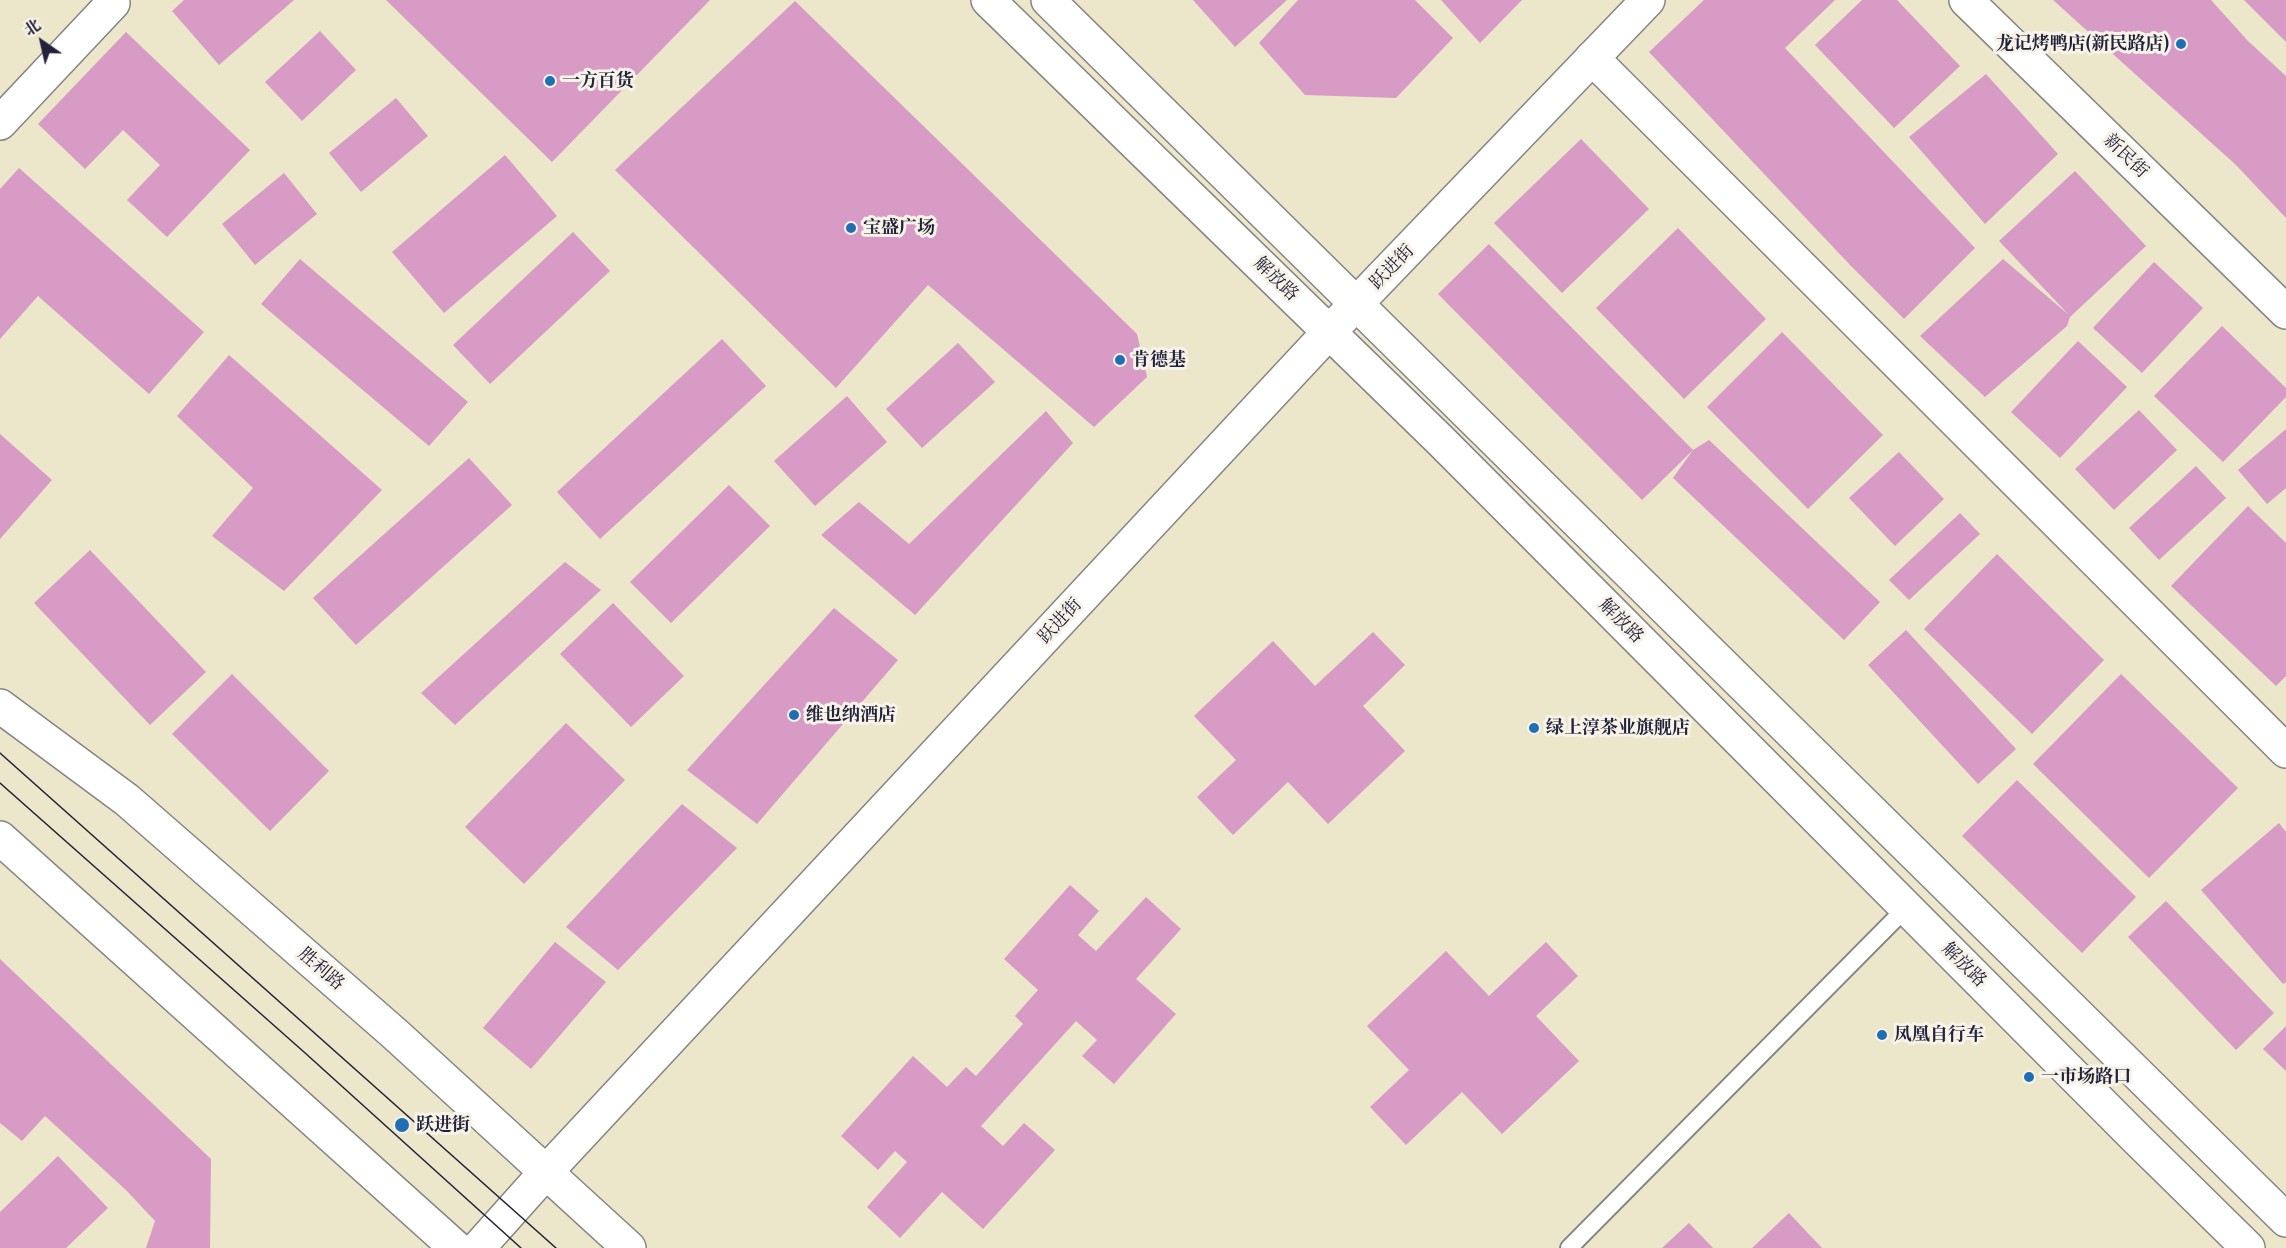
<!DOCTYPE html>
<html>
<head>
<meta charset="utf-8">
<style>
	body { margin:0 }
	#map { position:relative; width:2286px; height:1248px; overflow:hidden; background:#ece6cb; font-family:"Libre Caslon Text","Noto Serif SC",serif }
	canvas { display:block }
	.north { position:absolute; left:12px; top:12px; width:60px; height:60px; -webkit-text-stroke:4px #f7f3e8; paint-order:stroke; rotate:326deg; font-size:16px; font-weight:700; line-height:24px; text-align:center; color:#22223b }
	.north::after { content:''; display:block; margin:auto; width:21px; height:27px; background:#22223b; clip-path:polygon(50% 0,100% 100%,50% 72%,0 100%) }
</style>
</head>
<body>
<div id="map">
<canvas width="2286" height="1248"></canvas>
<div class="north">北</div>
</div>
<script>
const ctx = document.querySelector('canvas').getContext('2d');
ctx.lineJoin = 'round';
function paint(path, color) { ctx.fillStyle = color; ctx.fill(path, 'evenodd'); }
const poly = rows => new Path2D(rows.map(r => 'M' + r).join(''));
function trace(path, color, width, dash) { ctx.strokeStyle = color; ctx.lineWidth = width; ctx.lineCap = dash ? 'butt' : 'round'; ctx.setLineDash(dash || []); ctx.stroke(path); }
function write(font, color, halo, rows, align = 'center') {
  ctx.font = font + ' "Libre Caslon Text","Noto Serif SC",serif'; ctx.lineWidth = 6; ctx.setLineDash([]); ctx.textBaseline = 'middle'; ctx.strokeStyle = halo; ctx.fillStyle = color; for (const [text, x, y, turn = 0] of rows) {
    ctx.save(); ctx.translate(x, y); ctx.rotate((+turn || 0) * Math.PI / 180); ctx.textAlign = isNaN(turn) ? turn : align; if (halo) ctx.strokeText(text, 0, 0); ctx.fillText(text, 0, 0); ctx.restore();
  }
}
paint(poly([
	[184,0,294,0,219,65,172,11],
	[386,0,710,0,552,162],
	[1193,0,1287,0,1235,47],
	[1298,0,1415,0,1453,38,1396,98,1305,95,1259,43],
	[1441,0,1522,0,1480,43],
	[1704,0,1835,0,1785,48,1975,248,1904,319,1851,266,1649,52],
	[1862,0,1897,0,1960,66,1894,128,1815,45],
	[2053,0,2211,0,2248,41,2286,76,2286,218,2236,165],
	[2244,0,2286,0,2286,42],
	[795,1,1137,334,1147,377,1094,427,928,285,836,388,615,170],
	[320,31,356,70,302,121,265,82],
	[126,32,250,150,167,237,127,200,160,165,123,130,85,169,38,124],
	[1986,74,2058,154,1985,224,1909,137],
	[396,98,428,136,361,192,329,153],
	[1581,139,1649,209,1562,293,1494,223],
	[505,155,557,216,444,313,392,252],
	[19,168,204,332,149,394,38,296,0,339,0,189],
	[2075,171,2146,246,2070,317,2067,326,1985,397,1920,336,2003,259,2069,315,1999,241],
	[284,173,317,214,255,265,222,224],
	[1678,228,1766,319,1684,399,1596,308],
	[573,232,610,271,490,384,453,345],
	[1489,244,1693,450,1709,440,1880,602,1844,640,1673,478,1693,450,1642,500,1438,294],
	[300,259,468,402,429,446,261,304],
	[2154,262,2203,308,2142,373,2093,328],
	[2222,326,2286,388,2286,397,2223,462,2154,396],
	[1782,332,1883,435,1808,509,1707,407],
	[722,339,766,386,600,539,557,492],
	[2078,341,2127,387,2060,458,2011,412],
	[958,343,995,382,922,448,886,409],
	[229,355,382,490,284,591,212,536,253,488,177,416],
	[847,396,887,442,815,506,774,461],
	[2139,410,2177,450,2114,510,2075,469],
	[1046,411,1073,443,915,615,821,535,859,502,909,544],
	[2286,429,2286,488,2267,504,2238,470],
	[0,434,52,480,0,539],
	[1899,452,1944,499,1895,546,1849,498],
	[469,458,512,505,356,645,313,598],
	[2196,466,2226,498,2159,560,2129,528],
	[729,485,770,526,671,623,630,582],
	[2248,506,2286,543,2286,676,2276,686,2171,586],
	[1960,513,1980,534,1909,600,1889,580],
	[90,550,206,672,150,725,34,603],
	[1997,554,2104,660,2032,734,1924,629],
	[565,562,601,590,455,725,421,693],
	[613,603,684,676,631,727,560,654],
	[834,608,898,660,757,824,687,770],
	[1906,630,2016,749,1978,784,1868,665],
	[1373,632,1405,665,1363,706,1405,751,1328,824,1288,782,1233,835,1197,797,1236,760,1194,716,1273,641,1315,686],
	[232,674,329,771,270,831,172,734],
	[2121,674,2238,788,2149,878,2033,764],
	[566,723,625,780,524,884,465,827],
	[2017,780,2136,897,2082,953,1962,836],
	[682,804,737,848,618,970,566,927],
	[2279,823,2286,832,2286,982,2283,984,2201,890],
	[1070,885,1099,911,1078,935,1096,951,1146,897,1181,929,1136,979,1176,1014,1114,1084,1082,1056,1097,1040,1076,1021,981,1126,1003,1146,1024,1123,1055,1150,983,1229,942,1192,900,1238,867,1207,907,1162,895,1151,878,1170,841,1136,913,1056,947,1087,966,1067,976,1076,1023,1024,1015,1016,1038,990,1004,959],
	[2166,901,2274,1013,2236,1050,2128,937],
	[555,942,606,982,531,1069,483,1028],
	[1546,942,1578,976,1536,1016,1579,1061,1502,1134,1462,1092,1406,1145,1370,1107,1409,1070,1367,1026,1446,951,1489,996],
	[0,959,211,1159,210,1248,146,1248,155,1221,127,1191,45,1116,22,1141,0,1123],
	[2286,1026,2286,1071,2263,1049],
	[58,1156,108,1208,66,1248,0,1248,0,1212],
	[1789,1213,1822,1248,1752,1248],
	[1689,1223,1713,1248,1662,1248]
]), '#d79bc5');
const lane = poly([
	[1569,1248,1907,907]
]);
const street = poly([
	[1966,0,2286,312],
	[1592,58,2286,751],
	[0,123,113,3,110,0]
]);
const secondary = poly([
	[0,706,127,800,395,1034,629,1248],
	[0,838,456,1248],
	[478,1248,546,1172,1330,331,1648,0]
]);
const primary = poly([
	[988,0,1441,441,2136,1138,2248,1248],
	[1048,0,2286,1220]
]);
trace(lane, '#878483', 20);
trace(street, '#878483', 36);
trace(secondary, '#878483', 36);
trace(primary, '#878483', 36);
trace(lane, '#fff', 16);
trace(street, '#fff', 33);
trace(secondary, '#fff', 33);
trace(primary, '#fff', 33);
trace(poly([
	[0,753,556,1248],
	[0,783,304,1052,521,1248]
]), '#22223b', 1.5);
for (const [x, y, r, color] of [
	[2181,44,6,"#1f6fb2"],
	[550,81,6,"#1f6fb2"],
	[851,228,6,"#1f6fb2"],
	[1120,360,6,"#1f6fb2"],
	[794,715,6,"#1f6fb2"],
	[1534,728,6,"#1f6fb2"],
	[1882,1035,6,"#1f6fb2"],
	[2029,1077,6,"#1f6fb2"],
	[402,1125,8,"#1f6fb2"]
]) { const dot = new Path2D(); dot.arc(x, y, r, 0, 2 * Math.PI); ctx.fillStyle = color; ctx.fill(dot); trace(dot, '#f7f3e8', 2); }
write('bold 18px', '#22223b', '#f7f3e8', [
	["龙记烤鸭店(新民路店)",2169,44,"right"],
	["一方百货",562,81],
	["宝盛广场",863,228],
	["肯德基",1132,360],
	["维也纳酒店",806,715],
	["绿上淳茶业旗舰店",1546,728],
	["凤凰自行车",1894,1035],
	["一市场路口",2041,1077],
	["跃进街",416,1125]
], 'left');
write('18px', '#22223b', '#f7f3e8', [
	["新民街",2126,156,44],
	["跃进街",1392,267,-46],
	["解放路",1276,279,44],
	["跃进街",1060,621,-47],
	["解放路",1621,621,45],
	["解放路",1964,965,45],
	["胜利路",321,969,41]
]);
</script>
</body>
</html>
